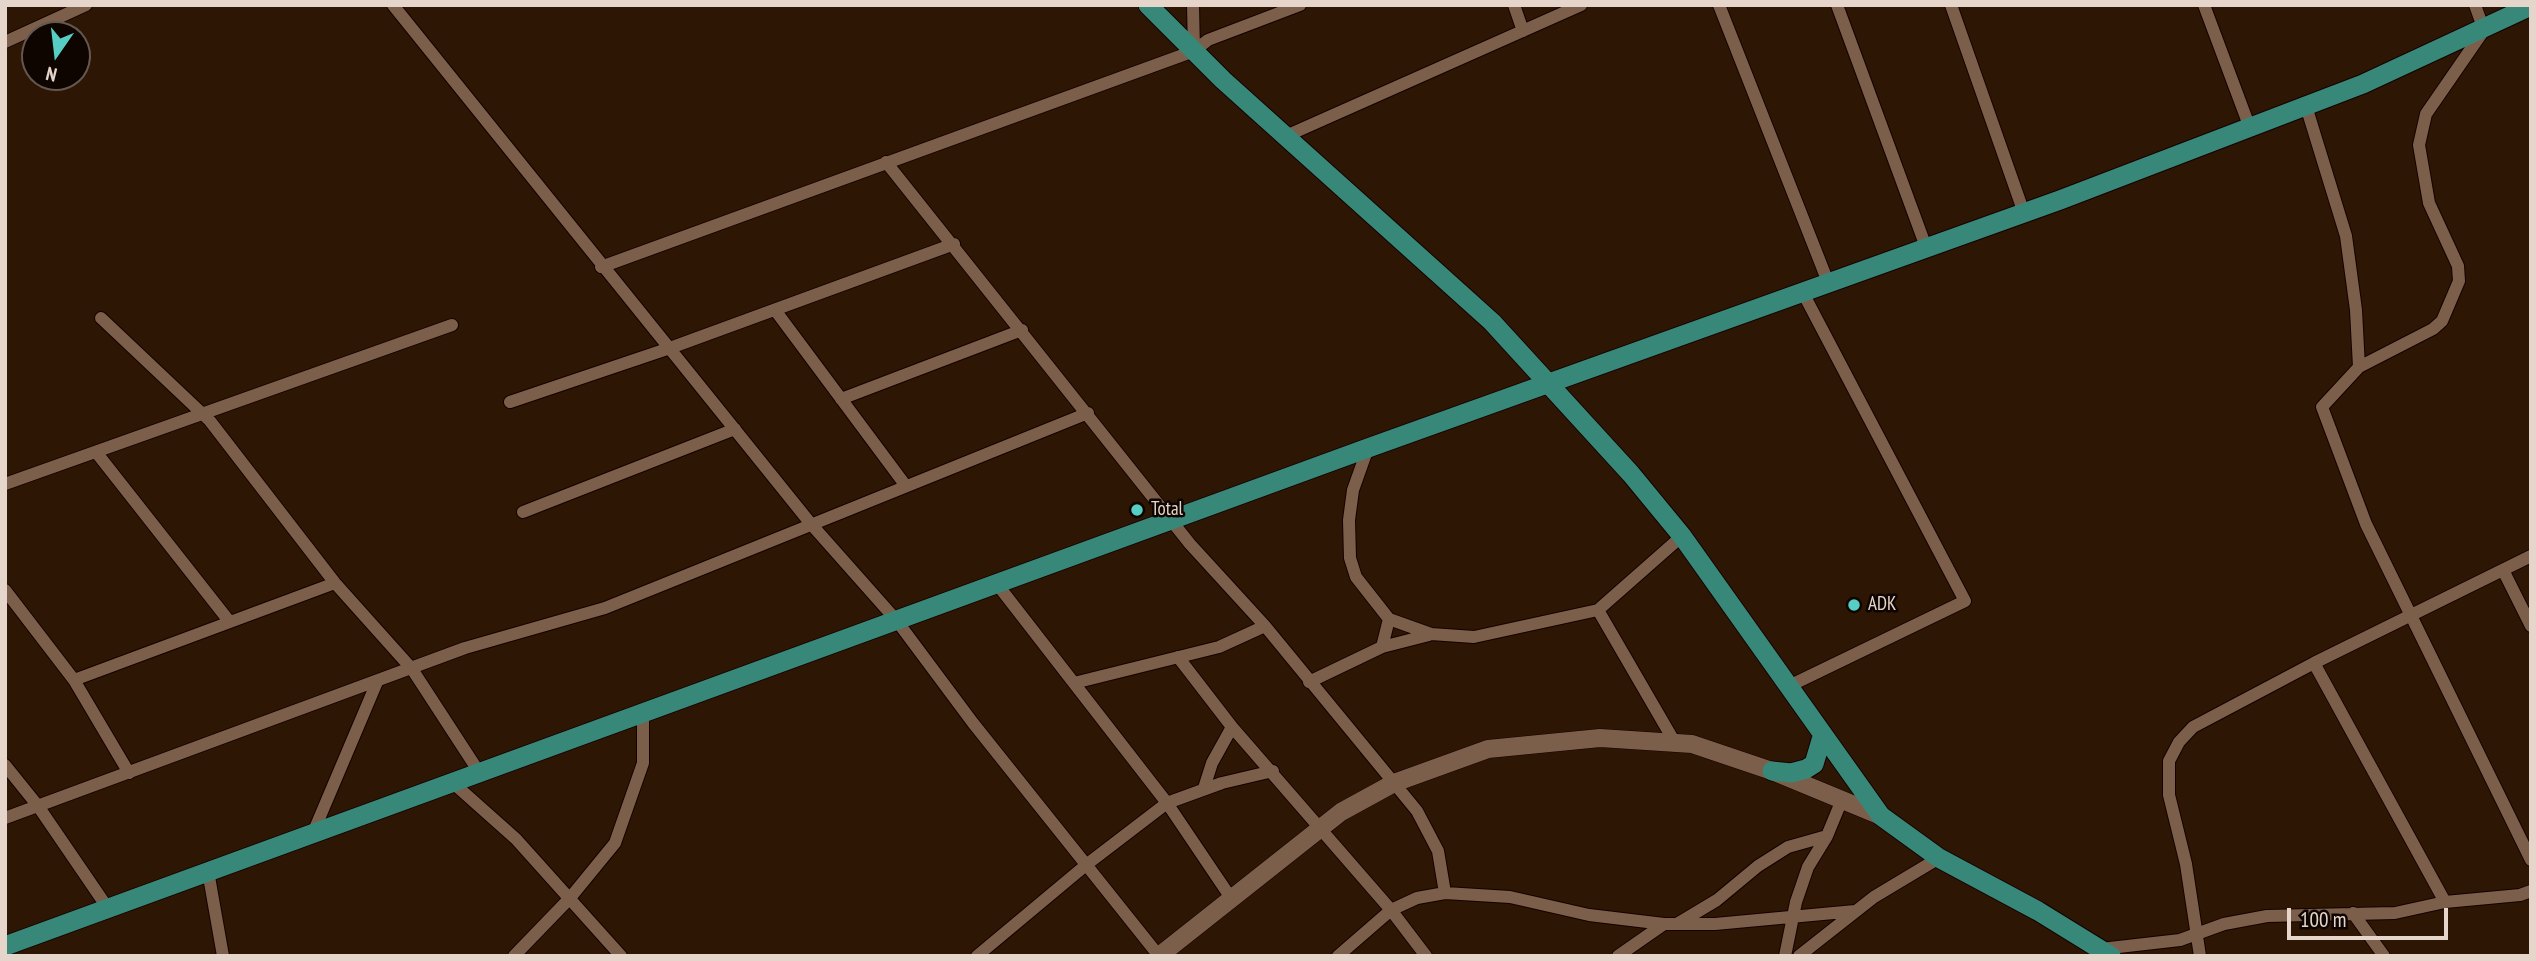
<!DOCTYPE html>
<html>
<head>
<meta charset="utf-8">
<style>
	body { margin:0 }
	#map { position:relative; width:2536px; height:961px; overflow:hidden; background:#2e1604; font-family:"PT Sans Narrow",sans-serif }
	canvas { display:block }
	.frame { position:absolute; inset:0; border:7px solid #e6d5ca; pointer-events:none }
	.north { position:absolute; left:21px; top:21px; width:70px; height:70px; box-sizing:border-box; background:#0e0501; border:2px solid #645851; border-radius:50%; rotate:194deg; font-size:19px; font-weight:700; line-height:28px; text-align:center; color:#e6d5ca }
	.north::after { content:''; display:block; margin:auto; width:24px; height:32px; background:#56cec3; clip-path:polygon(50% 0,100% 100%,50% 72%,0 100%) }
	.scale { position:absolute; left:2287px; top:908px; width:161px; height:32px; box-sizing:border-box; border:4px solid #e6d5ca; border-top:0; padding-left:9px; font-size:21px; line-height:24px; white-space:nowrap; color:#e6d5ca; -webkit-text-stroke:5px #0e0501; paint-order:stroke }
</style>
</head>
<body>
<div id="map">
<canvas width="2536" height="961"></canvas>
<div class="frame"></div>
<div class="north">N</div>
<div class="scale">100 m</div>
</div>
<script>
const ctx = document.querySelector('canvas').getContext('2d');
ctx.lineJoin = 'round';
const poly = rows => new Path2D(rows.map(r => 'M' + r).join(''));
function trace(path, color, width, dash) { ctx.strokeStyle = color; ctx.lineWidth = width; ctx.lineCap = dash ? 'butt' : 'round'; ctx.setLineDash(dash || []); ctx.stroke(path); }
function write(font, color, halo, rows, align = 'center') {
  ctx.font = font + ' "PT Sans Narrow",sans-serif'; ctx.lineWidth = 5; ctx.setLineDash([]); ctx.textBaseline = 'middle'; ctx.strokeStyle = halo; ctx.fillStyle = color; for (const [text, x, y, turn = 0] of rows) {
    ctx.save(); ctx.translate(x, y); ctx.rotate((+turn || 0) * Math.PI / 180); ctx.textAlign = isNaN(turn) ? turn : align; if (halo) ctx.strokeText(text, 0, 0); ctx.fillText(text, 0, 0); ctx.restore();
  }
}
const minor = poly([
	[393,5,811,524,897,621,973,723,1159,956],
	[1193,5,1194,51],
	[1514,5,1523,31],
	[1719,5,1828,282],
	[1837,5,1926,247],
	[1951,5,2024,213],
	[2204,5,2250,128],
	[5,42,86,5],
	[2306,106,2346,236,2356,310,2359,367,2322,407,2366,524,2531,860],
	[1286,136,1581,5],
	[886,162,1190,544,1265,626,1417,811,1438,851,1445,893],
	[601,267,1194,51,1208,40,1300,5],
	[775,310,906,486],
	[101,318,210,421,335,583,412,669,479,772],
	[2359,367,2433,329,2442,321,2459,281,2458,266,2429,203,2419,145,2426,114,2484,30,2475,5],
	[841,399,1022,330],
	[510,402,670,348,954,244],
	[1368,448,1353,490,1349,520,1350,558,1356,577,1389,619,1431,634,1474,637,1598,610,1682,536],
	[96,452,229,621],
	[5,484,452,325],
	[523,512,735,429],
	[2503,570,2531,626],
	[997,584,1167,803,1231,898],
	[5,590,74,680,129,773],
	[1598,610,1674,741],
	[1382,647,1389,619],
	[1178,657,1232,727,1391,910,1426,956],
	[2314,663,2445,902],
	[74,680,335,583],
	[1309,682,1382,647,1429,635],
	[1074,683,1219,647,1265,626],
	[1787,687,1965,601,1802,291],
	[5,765,38,806,107,907],
	[452,782,516,839,621,956],
	[1204,788,1212,763,1232,727],
	[5,818,465,648,605,608,1088,413],
	[313,833,377,682],
	[208,871,223,956],
	[2353,913,2384,956],
	[1677,924,1717,900,1758,866,1788,847,1827,836],
	[2101,949,2180,940,2224,924,2267,916,2395,913,2445,902,2520,895,2531,891],
	[514,956,570,898,615,843,643,763,643,713],
	[977,956,1086,865,1167,803,1222,783,1273,771],
	[1338,956,1391,910,1417,898,1445,893,1510,897,1589,915,1664,924,1715,924,1855,911],
	[1618,956,1664,924],
	[1785,956,1796,902,1808,867,1827,836,1841,802],
	[1799,956,1874,897,1939,858],
	[2200,956,2186,864,2169,795,2169,761,2179,742,2193,727,2314,663,2531,556]
]);
const secondary = poly([
	[1159,956,1341,812,1394,783,1488,749,1600,738,1692,744,1772,771,1881,816]
]);
const primary = poly([
	[1148,5,1223,80,1492,322,1631,474,1682,536,1881,816,1939,858,2038,911,2111,956],
	[1772,771,1791,773,1806,769,1814,764,1822,737],
	[5,946,1368,448,2060,200,2363,84,2531,6]
]);
trace(minor, '#150200', 14);
trace(secondary, '#150200', 19);
trace(primary, '#150200', 21);
trace(minor, '#7c5f4b', 12);
trace(secondary, '#7c5f4b', 18);
trace(primary, '#38887a', 19);
for (const [x, y, r, color] of [
	[1137,510,7,"#56cec3"],
	[1854,605,7,"#56cec3"]
]) { const dot = new Path2D(); dot.arc(x, y, r, 0, 2 * Math.PI); ctx.fillStyle = color; ctx.fill(dot); trace(dot, '#0e0501', 2.5); }
write('19px', '#e6d5ca', '#0e0501', [
	["Total",1151,510],
	["ADK",1868,605]
], 'left');
</script>
</body>
</html>
